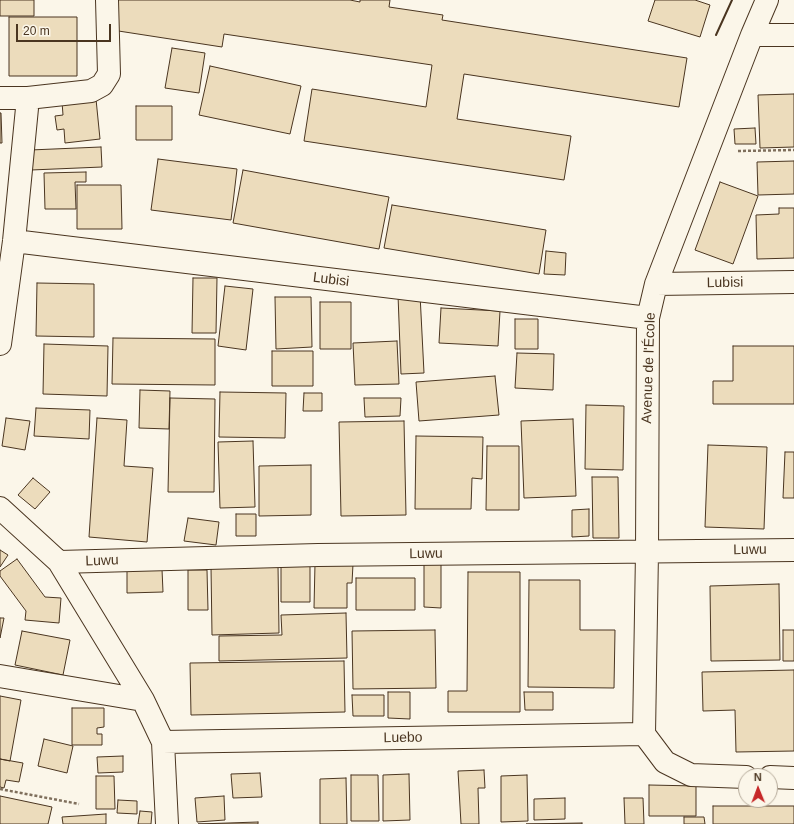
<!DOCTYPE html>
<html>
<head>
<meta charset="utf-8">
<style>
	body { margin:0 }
	#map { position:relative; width:794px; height:824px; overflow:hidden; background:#fbf6e9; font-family:Helvetica,sans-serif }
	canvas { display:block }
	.north { position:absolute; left:738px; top:768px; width:40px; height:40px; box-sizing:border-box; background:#fbf6e9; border:1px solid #b4a999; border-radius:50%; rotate:359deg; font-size:11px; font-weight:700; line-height:16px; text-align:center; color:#4a3520 }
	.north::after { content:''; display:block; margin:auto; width:14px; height:18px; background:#c62828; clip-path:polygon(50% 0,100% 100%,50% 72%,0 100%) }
	.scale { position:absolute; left:16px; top:24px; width:95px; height:18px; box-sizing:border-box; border:2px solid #4a3520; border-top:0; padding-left:5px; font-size:12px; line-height:14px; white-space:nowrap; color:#4a3520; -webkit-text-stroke:3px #fbf6e9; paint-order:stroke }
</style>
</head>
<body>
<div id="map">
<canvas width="794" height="824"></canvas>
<div class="north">N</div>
<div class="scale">20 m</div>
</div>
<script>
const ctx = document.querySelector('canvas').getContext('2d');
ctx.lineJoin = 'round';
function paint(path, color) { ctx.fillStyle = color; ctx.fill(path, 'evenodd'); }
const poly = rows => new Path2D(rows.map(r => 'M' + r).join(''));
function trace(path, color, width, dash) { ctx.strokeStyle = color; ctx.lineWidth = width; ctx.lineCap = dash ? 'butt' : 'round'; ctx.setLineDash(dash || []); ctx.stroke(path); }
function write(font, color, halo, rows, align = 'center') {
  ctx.font = font + ' Helvetica,sans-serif'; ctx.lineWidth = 3; ctx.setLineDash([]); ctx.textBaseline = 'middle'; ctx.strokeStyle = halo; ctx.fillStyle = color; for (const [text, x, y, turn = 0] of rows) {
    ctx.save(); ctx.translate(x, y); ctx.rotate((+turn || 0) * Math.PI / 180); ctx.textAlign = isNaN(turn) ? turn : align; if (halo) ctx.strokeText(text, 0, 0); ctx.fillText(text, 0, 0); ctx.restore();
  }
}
const building = poly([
	[0,0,34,0,34,16,0,16,0,0],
	[117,0,350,0,360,2,360,0,390,0,389,7,443,15,442,20,687,58,679,107,464,74,457,119,571,136,564,180,304,141,312,89,426,107,432,65,224,34,222,47,112,30,117,0],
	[655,0,695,0,710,5,700,37,648,21,655,0],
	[9,17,77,17,77,76,9,76,9,17],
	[172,48,205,53,199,93,165,88,172,48],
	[210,66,301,86,290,134,199,115,210,66],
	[794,94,794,147,760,148,758,95,794,94],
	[96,99,100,139,65,143,64,129,57,130,55,116,63,115,62,102,96,99],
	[136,106,172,106,172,140,136,140,136,106],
	[0,113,1,113,2,143,0,143,0,113],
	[755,128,756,144,735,144,734,129,755,128],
	[101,147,102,167,31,170,30,150,101,147],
	[158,159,237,169,231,220,151,210,158,159],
	[794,161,794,194,758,195,757,162,794,161],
	[243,170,389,197,379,249,233,223,243,170],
	[86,172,86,182,75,182,76,209,45,209,44,173,86,172],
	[720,182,758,196,733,264,695,250,720,182],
	[77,185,121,185,122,229,77,229,77,185],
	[392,205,546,230,539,274,384,248,392,205],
	[779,208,794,208,794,258,757,259,756,215,779,214,779,208],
	[546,251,566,253,565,275,544,274,546,251],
	[193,278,217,278,216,333,192,333,193,278],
	[37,283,94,284,94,337,36,336,37,283],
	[225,286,253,289,246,350,218,346,225,286],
	[420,294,424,373,401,374,398,295,420,294],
	[275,297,311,297,312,347,276,349,275,297],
	[320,302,351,302,351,349,320,349,320,302],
	[441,308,500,311,498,346,439,343,441,308],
	[515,319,538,319,538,349,515,349,515,319],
	[113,338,215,339,215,385,112,384,113,338],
	[397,341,399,384,355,385,353,343,397,341],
	[44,344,108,346,107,396,43,394,44,344],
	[733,346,794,346,794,404,713,404,713,381,733,381,733,346],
	[272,351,313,351,313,386,272,386,272,351],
	[517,353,554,354,553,390,515,388,517,353],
	[495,376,499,415,419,421,416,382,495,376],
	[140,390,170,391,169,429,139,428,140,390],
	[220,392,286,393,285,438,219,437,220,392],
	[304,393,322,393,322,411,303,411,304,393],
	[170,398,215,399,214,492,168,492,170,398],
	[364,398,401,398,400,416,365,417,364,398],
	[586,405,624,406,623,470,585,469,586,405],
	[36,408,90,410,89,439,34,436,36,408],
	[6,418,30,421,25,450,2,446,6,418],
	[97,418,127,420,124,466,153,468,147,542,89,537,97,418],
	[573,419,576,496,524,498,521,421,573,419],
	[404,421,406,515,341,516,339,422,404,421],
	[416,436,483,437,482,479,472,478,471,509,415,509,416,436],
	[253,441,255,507,220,508,218,442,253,441],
	[708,445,767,447,764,529,705,527,708,445],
	[487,446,519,446,519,510,486,510,487,446],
	[785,452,794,452,794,498,783,498,785,452],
	[311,465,311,515,259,516,259,466,311,465],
	[592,477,618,477,619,538,593,538,592,477],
	[33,478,50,492,35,509,18,495,33,478],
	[589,509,589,536,572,537,572,510,589,509],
	[236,514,256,514,256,536,236,536,236,514],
	[188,518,219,522,216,545,184,541,188,518],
	[0,550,8,555,0,567,0,550],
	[17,559,45,597,61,598,59,623,25,620,26,611,0,576,0,571,17,559],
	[424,562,441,562,441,608,424,607,424,562],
	[315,564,353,564,352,583,347,583,347,608,314,608,315,564],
	[278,565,279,633,212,635,211,567,278,565],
	[281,565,310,565,310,602,281,602,281,565],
	[162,569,163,592,127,593,127,570,162,569],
	[188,570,207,570,208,610,188,610,188,570],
	[468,572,520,572,520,712,448,712,448,691,467,691,468,572],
	[356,578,415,578,415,610,356,610,356,578],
	[529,580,580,580,580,630,615,630,614,688,528,687,529,580],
	[779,584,780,660,711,661,710,586,779,584],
	[346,613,347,658,219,661,219,636,282,635,281,615,346,613],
	[0,618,4,618,0,638,0,618],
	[435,630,436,688,353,689,352,631,435,630],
	[783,630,794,630,794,661,783,661,783,630],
	[22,631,70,640,63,675,15,665,22,631],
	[344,661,345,712,191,715,190,663,344,661],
	[794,670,794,751,736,752,735,710,703,711,702,672,794,670],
	[388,692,410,692,410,719,388,718,388,692],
	[524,692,553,692,553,710,525,710,524,692],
	[352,695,384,695,384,716,353,716,352,695],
	[0,696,21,700,10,761,0,759,0,696],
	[72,708,104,708,104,727,97,728,97,734,102,734,102,745,72,745,72,708],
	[44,739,73,746,67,773,38,766,44,739],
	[123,756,123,772,98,773,97,757,123,756],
	[0,759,23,763,19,782,6,780,4,788,0,787,0,759],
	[484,770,485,788,478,788,479,824,461,824,458,771,484,770],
	[260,773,262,797,233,798,231,774,260,773],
	[409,774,410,820,383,821,383,775,409,774],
	[351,775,378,775,379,821,351,821,351,775],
	[527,775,528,821,501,822,501,776,527,775],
	[96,776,114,776,115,809,96,809,96,776],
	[346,778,347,824,320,824,320,779,346,778],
	[649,785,696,786,696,816,649,816,649,785],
	[0,796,52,807,48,824,0,824,0,796],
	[224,796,225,820,197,822,195,798,224,796],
	[565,798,565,819,534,820,534,799,565,798],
	[624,798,643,798,644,824,625,824,624,798],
	[118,800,137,801,137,814,117,813,118,800],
	[713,806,794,806,794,824,713,824,713,806],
	[140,811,152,812,151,824,138,824,140,811],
	[106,814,106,824,63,824,62,817,106,814],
	[684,817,704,817,705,824,684,824,684,817],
	[258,822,258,824,198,824,258,822],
	[582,823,582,824,526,824,582,823]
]);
paint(building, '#ecdcbc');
trace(building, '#4a3520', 1);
const street = poly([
	[752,35,794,35],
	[0,98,28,98,91,91,102,85,109,74,107,0],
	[14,241,648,318],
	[656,284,794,282],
	[0,344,14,241,28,98],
	[0,508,59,562,143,700,163,742,167,824],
	[59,562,318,555,794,550],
	[0,676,143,700],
	[644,734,647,552,648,318,656,284,752,35,767,0],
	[644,734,665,762,691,775,746,777],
	[163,742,644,734],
	[770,777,794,778]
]);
trace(street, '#4a3520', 24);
trace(poly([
	[738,151,794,150],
	[0,789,79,804]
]), '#7f6f5c', 2.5, [3, 2]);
trace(street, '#fbf6e9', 22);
trace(poly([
	[716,35,732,0]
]), '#4a3520', 2);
write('14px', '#4a3520', '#fbf6e9', [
	["Lubisi",331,280,7],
	["Lubisi",725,283,-1],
	["Avenue de l'École",649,368,-88],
	["Luwu",750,550,-1],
	["Luwu",426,554,-1],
	["Luwu",102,561,-2],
	["Luebo",403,738,-1]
]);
</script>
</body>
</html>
